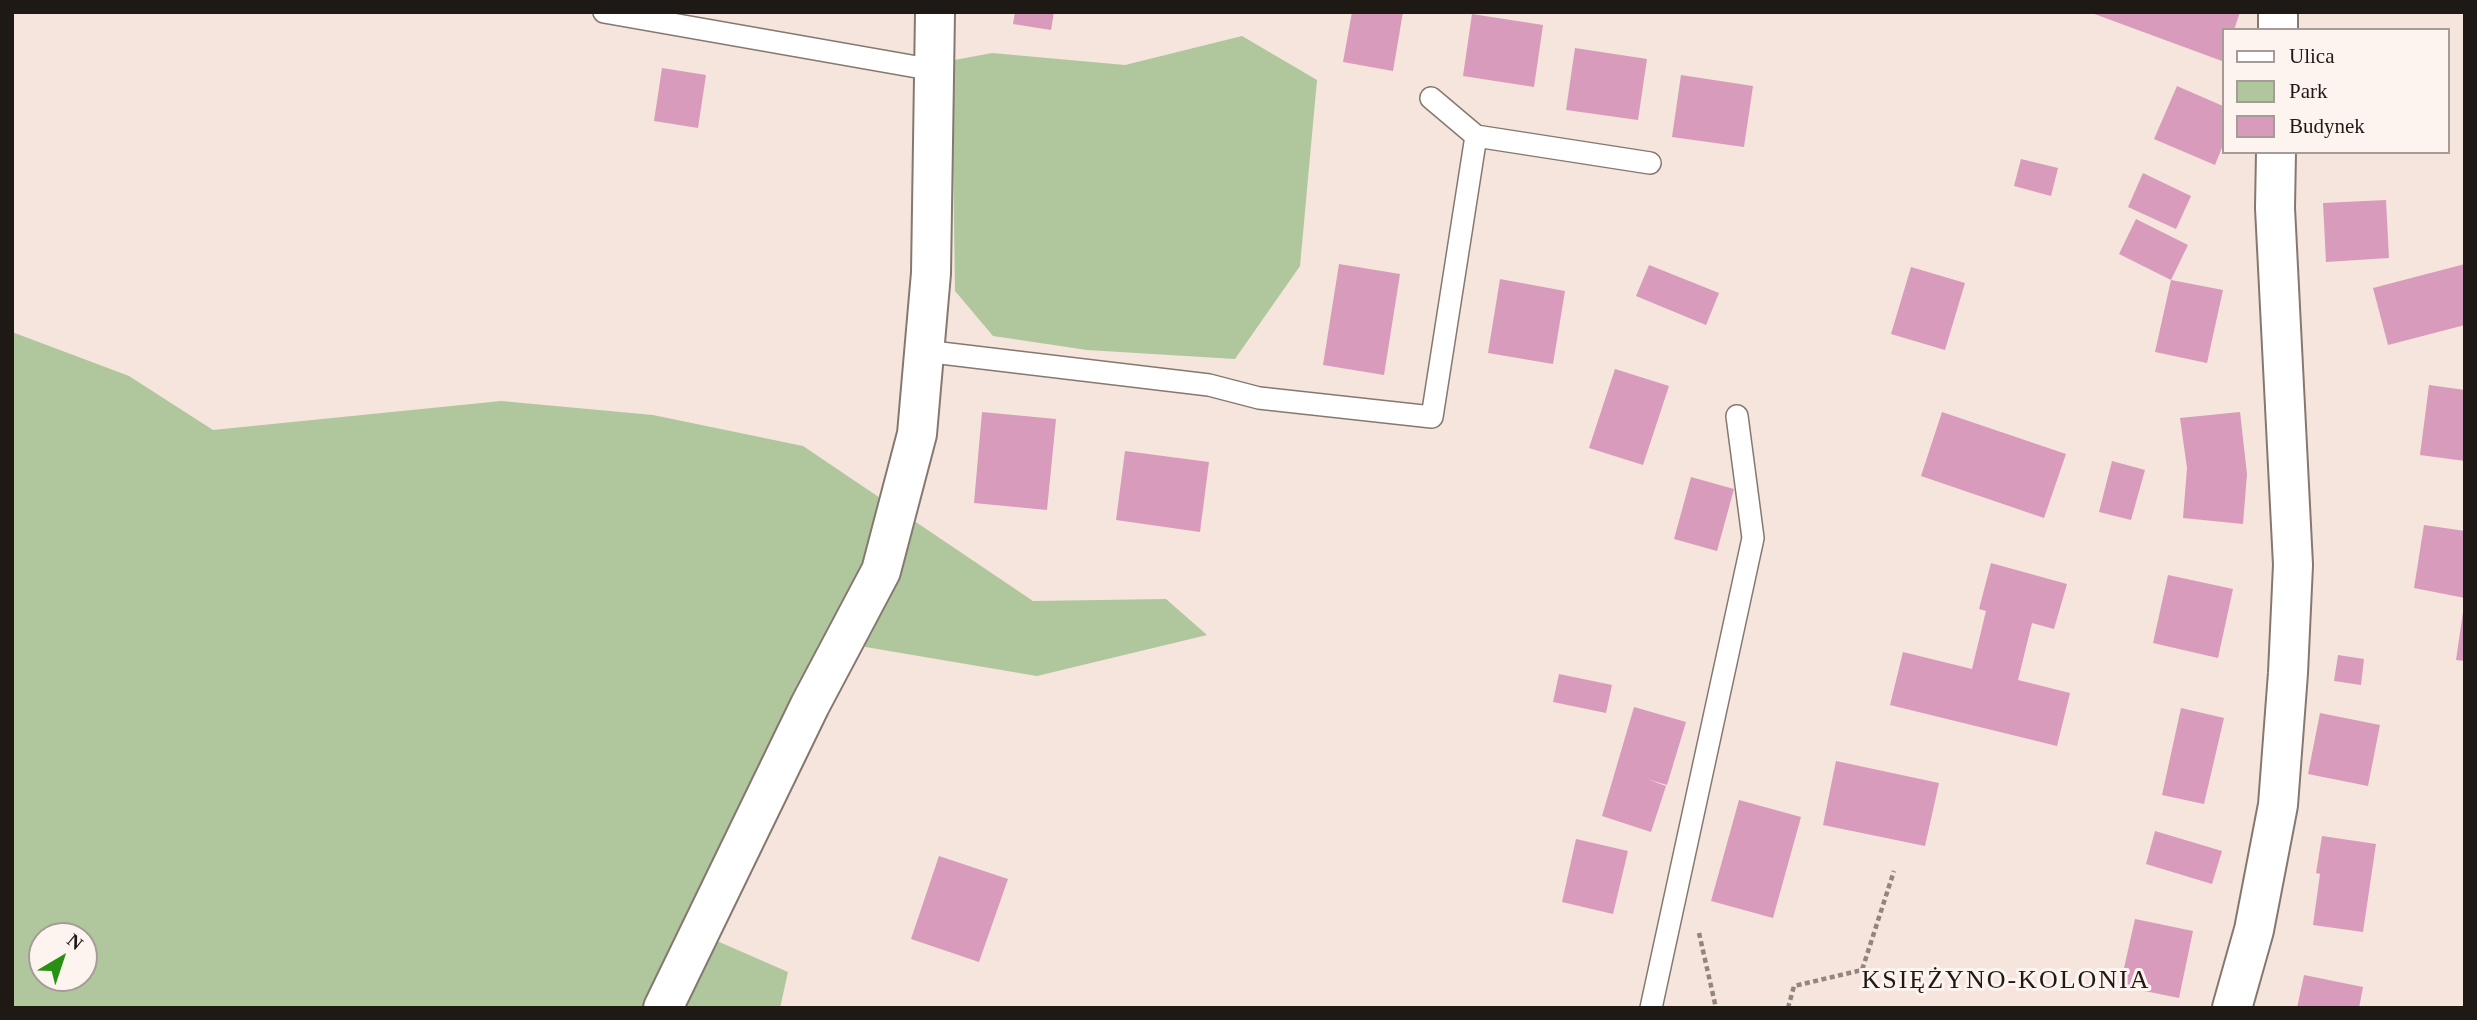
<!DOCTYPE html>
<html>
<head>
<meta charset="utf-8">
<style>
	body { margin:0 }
	#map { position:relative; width:2477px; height:1020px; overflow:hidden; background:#f5e5dd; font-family:"Times New Roman",serif }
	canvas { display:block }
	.frame { position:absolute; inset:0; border:14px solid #1f1916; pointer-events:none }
	.legend { position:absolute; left:2222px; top:28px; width:228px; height:126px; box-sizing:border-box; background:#fef4ef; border:2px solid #a59c98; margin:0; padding:9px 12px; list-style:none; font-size:21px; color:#1f1916 }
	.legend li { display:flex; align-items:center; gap:14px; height:35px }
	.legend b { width:35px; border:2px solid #a59c98 }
	.north { position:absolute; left:28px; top:922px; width:70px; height:70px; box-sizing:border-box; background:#fef4ef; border:2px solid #a59c98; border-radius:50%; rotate:39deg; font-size:19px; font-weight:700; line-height:28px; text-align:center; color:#1f1916 }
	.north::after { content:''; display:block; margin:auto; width:24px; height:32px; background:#289013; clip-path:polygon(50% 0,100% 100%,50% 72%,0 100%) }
</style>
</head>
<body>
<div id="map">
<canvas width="2477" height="1020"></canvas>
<div class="frame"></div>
<ul class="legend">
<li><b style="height:9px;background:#fff"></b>Ulica</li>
<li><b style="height:19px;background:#b0c69d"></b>Park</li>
<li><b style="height:19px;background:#d89bbc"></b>Budynek</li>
</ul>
<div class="north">N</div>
</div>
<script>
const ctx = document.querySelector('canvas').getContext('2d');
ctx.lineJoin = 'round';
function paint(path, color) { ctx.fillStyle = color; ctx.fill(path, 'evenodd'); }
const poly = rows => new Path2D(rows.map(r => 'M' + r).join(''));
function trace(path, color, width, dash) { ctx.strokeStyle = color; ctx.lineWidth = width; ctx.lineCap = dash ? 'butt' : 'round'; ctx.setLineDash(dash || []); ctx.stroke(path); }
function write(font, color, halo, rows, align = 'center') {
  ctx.font = font + ' "Times New Roman",serif'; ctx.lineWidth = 6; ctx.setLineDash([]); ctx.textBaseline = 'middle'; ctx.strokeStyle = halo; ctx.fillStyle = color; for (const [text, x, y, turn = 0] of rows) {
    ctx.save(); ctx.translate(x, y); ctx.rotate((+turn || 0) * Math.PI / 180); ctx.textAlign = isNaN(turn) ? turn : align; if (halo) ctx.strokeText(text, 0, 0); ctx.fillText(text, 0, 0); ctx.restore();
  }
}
paint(poly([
	[1242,36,1317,80,1300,266,1235,359,1087,350,993,336,955,291,953,151,949,61,992,53,1125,65],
	[12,332,129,376,213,430,501,401,653,415,803,446,1033,601,1166,599,1207,635,1037,676,824,640,685,927,788,972,780,1008,12,1008],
	[42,936,84,936,84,978,42,978]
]), '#b0c69d');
paint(poly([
	[1015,12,1054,12,1051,30,1013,24],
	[1352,12,1403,12,1393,71,1343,62],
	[2089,12,2240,12,2234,30,2223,30,2222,61],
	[1472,14,1543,25,1534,87,1463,76],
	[1575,48,1647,59,1638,120,1566,110],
	[662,68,706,75,698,128,654,121],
	[1681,75,1753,86,1744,147,1672,137],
	[2177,86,2223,106,2223,145,2215,165,2154,139],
	[2021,159,2058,168,2051,196,2014,186],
	[2143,173,2191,196,2176,229,2128,207],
	[2386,200,2389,258,2326,262,2323,203],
	[2136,219,2188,245,2171,280,2119,254],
	[1339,264,1400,274,1384,375,1323,365],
	[2465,264,2465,325,2388,345,2373,288],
	[1649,265,1719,293,1706,325,1636,296],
	[1911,267,1965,283,1945,350,1891,334],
	[1500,279,1565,291,1553,364,1488,353],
	[2171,280,2223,290,2207,363,2155,352],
	[1615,369,1669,386,1643,465,1589,448],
	[2429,385,2465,390,2465,461,2420,455],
	[982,412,1056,419,1047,510,974,503],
	[1942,412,2066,454,2044,518,1921,476],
	[2240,412,2247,474,2243,524,2183,518,2187,468,2180,418],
	[1125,451,1209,462,1200,532,1116,520],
	[2112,461,2145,470,2131,520,2099,512],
	[1691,477,1734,489,1717,551,1674,539],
	[2424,525,2465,531,2465,598,2414,588],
	[1991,563,2067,584,2054,629,2032,623,2018,680,2070,693,2057,746,1890,705,1903,652,1972,669,1986,611,1979,609],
	[2168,575,2233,589,2218,658,2153,643],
	[2463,612,2465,612,2465,661,2456,660],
	[2338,655,2364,659,2361,685,2334,681],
	[1559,674,1612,685,1606,713,1553,702],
	[1634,707,1686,722,1667,785,1647,779,1666,786,1651,832,1602,816],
	[2181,708,2224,718,2204,804,2162,795],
	[2320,713,2380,725,2368,786,2308,774],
	[1836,761,1939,783,1925,846,1823,825],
	[1739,800,1801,817,1773,918,1711,901],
	[2155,831,2222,851,2212,884,2146,864],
	[2322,836,2376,844,2363,932,2313,925,2320,874,2316,873],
	[1576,839,1628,851,1613,914,1562,902],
	[939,856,1008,879,979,962,911,939],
	[2135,919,2193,931,2179,998,2120,986],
	[2304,975,2363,987,2359,1008,2297,1008]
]), '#d89bbc');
const lane = poly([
	[604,12,934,70],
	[1431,98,1476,136,1650,163],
	[924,351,1209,385,1259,398,1432,417,1476,136],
	[1651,1008,1753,538,1737,416]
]);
const street = poly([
	[2278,30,2278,12],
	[663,1008,810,705,881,571,917,434,931,273,935,12],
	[2232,1008,2254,930,2278,805,2288,673,2293,565,2275,208,2276,152]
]);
trace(lane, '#867870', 24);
trace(street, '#867870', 42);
trace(poly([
	[1699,933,1716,1008],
	[1788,1008,1794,986,1862,970,1894,871]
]), '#90857f', 4.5, [5, 3.5]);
trace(lane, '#fff', 21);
trace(street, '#fff', 38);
ctx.letterSpacing = '2px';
write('26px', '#1f1916', '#fef4ef', [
	["KSIĘŻYNO-KOLONIA",2006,981]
]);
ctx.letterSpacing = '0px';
</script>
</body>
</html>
